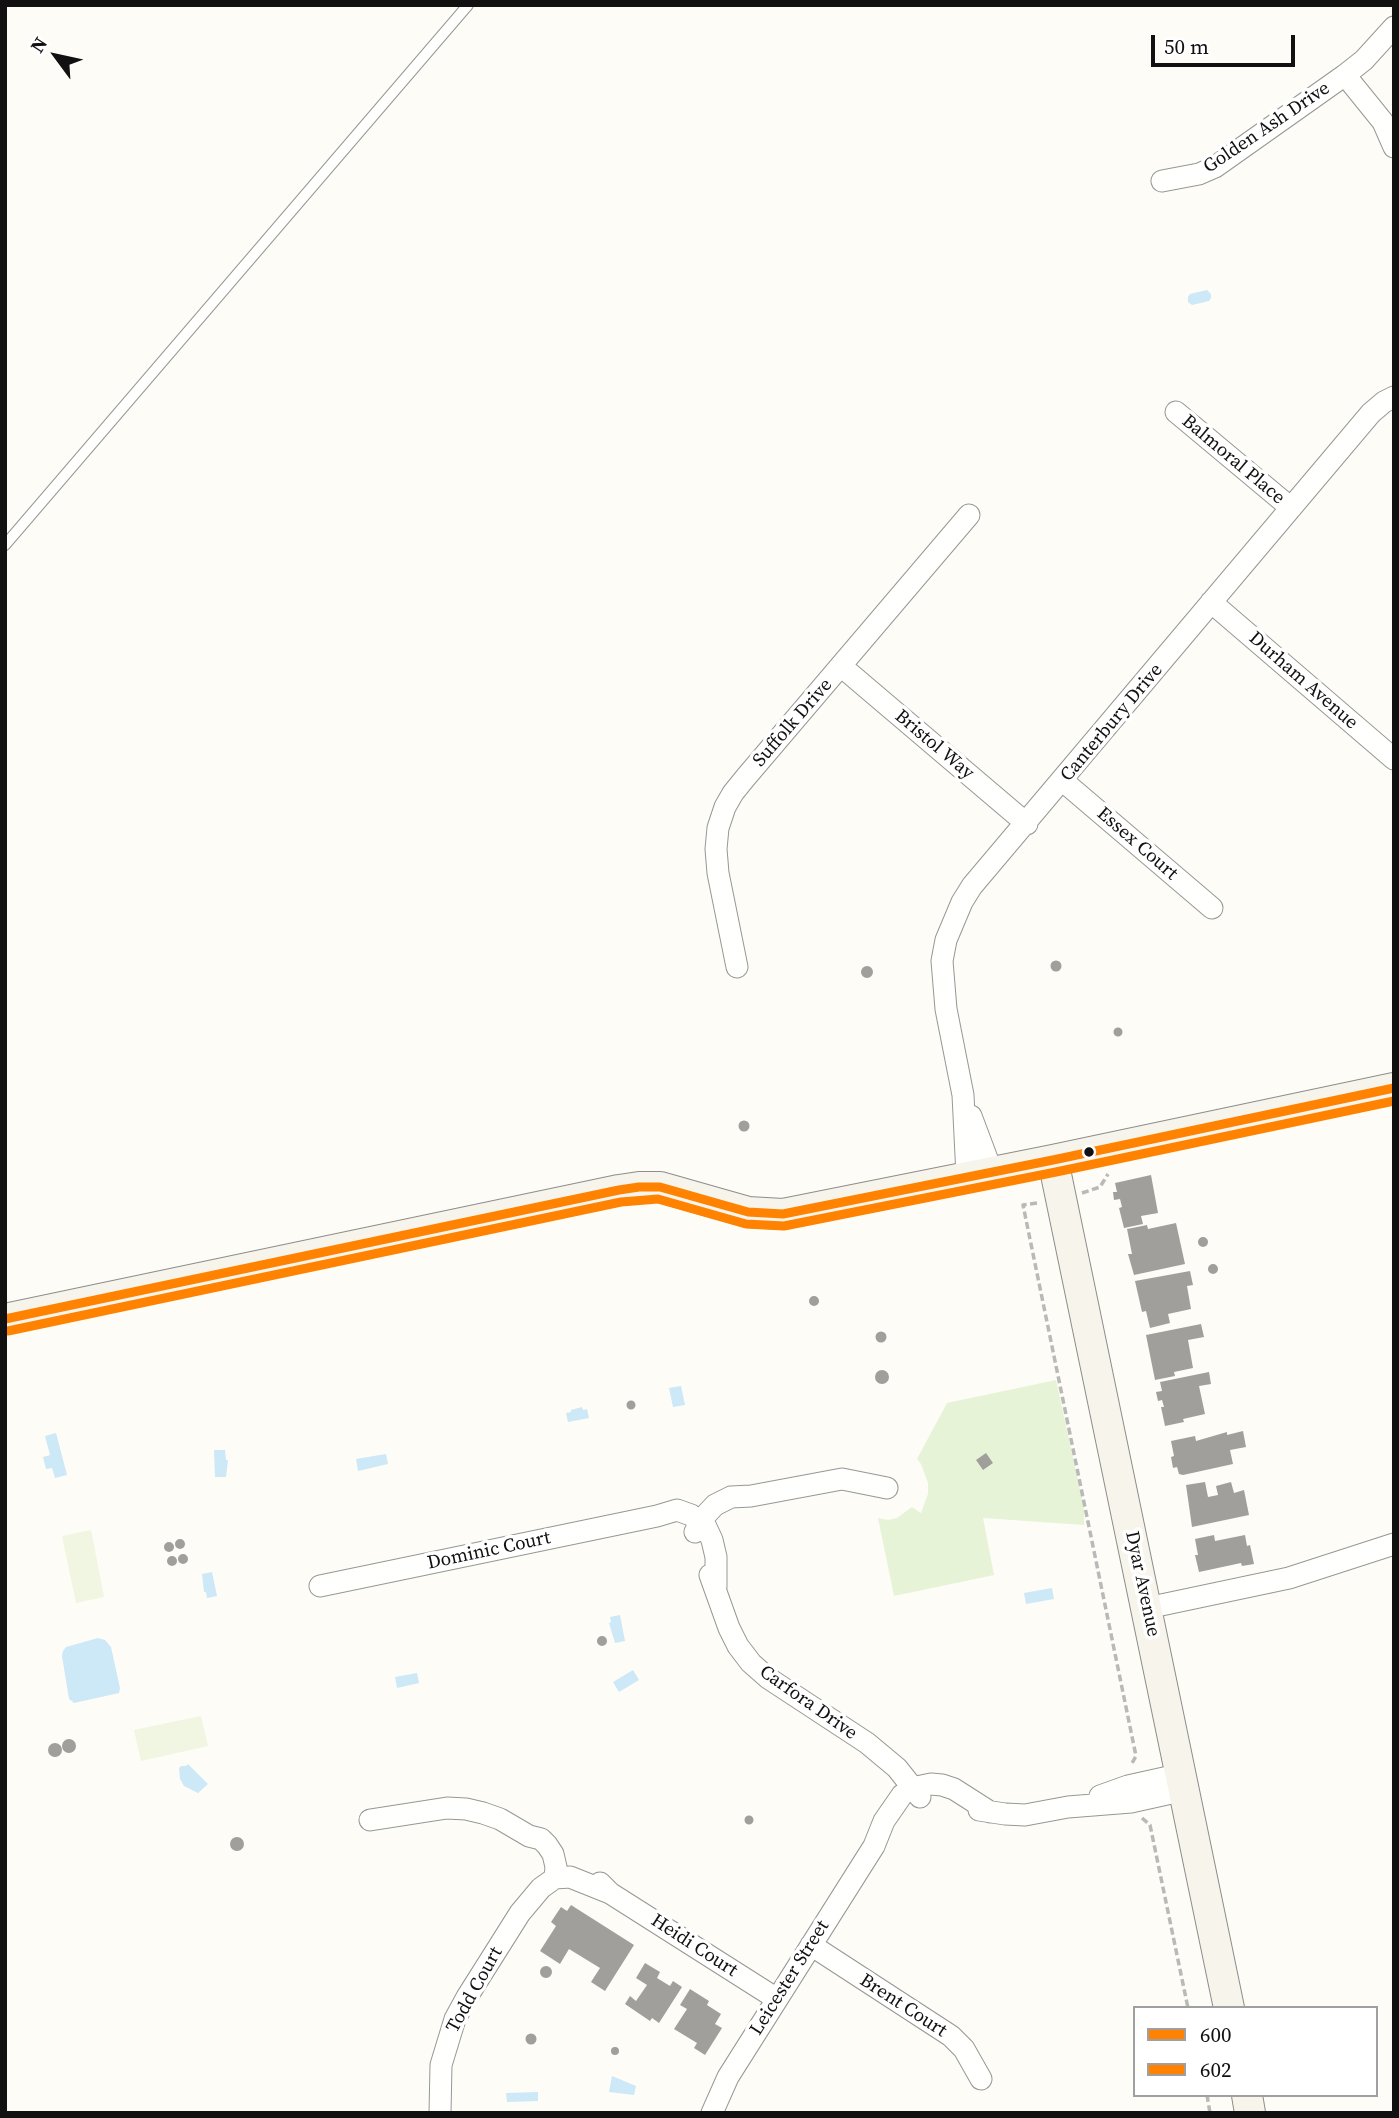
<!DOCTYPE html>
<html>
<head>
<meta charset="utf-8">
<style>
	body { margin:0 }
	#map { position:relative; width:1399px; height:2118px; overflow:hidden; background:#fdfcf7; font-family:"Source Serif 4",serif }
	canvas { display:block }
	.frame { position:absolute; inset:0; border:7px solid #111; pointer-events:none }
	.legend { position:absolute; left:1133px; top:2006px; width:245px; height:91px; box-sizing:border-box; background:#fff; border:2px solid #a0a0a0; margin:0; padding:9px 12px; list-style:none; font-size:21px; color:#111 }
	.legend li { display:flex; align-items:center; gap:14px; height:35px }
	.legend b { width:35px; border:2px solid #a0a0a0 }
	.north { position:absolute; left:21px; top:21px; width:70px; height:70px; -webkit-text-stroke:5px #fff; paint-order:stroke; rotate:303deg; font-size:19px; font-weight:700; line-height:28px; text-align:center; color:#111 }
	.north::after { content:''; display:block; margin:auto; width:24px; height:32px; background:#111; clip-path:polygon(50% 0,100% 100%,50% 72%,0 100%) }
	.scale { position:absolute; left:1151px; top:35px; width:144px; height:32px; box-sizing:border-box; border:4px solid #111; border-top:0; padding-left:9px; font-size:21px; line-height:24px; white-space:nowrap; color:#111; -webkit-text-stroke:5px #fff; paint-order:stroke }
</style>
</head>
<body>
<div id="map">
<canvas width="1399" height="2118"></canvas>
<div class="frame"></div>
<ul class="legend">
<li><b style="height:9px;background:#ff8200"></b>600</li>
<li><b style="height:9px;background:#ff8200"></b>602</li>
</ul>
<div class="north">N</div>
<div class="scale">50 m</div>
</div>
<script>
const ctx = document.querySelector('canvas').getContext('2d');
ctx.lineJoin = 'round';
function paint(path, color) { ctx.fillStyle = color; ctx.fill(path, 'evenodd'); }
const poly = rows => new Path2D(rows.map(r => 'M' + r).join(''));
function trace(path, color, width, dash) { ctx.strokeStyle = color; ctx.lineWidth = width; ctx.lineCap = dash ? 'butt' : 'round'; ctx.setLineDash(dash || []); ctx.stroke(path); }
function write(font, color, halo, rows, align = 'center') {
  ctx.font = font + ' "Source Serif 4",serif'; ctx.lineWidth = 7; ctx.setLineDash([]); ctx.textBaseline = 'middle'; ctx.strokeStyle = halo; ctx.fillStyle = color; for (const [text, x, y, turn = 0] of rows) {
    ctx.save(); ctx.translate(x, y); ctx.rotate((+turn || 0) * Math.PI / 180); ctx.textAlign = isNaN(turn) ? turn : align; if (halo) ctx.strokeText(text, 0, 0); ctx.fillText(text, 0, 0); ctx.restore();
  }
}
paint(poly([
	[1056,1380,1084,1508,1084,1525,983,1518,994,1575,894,1596,878,1518,888,1520,897,1518,912,1507,921,1513,928,1494,928,1483,921,1464,917,1459,947,1403]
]), '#e7f3d7');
paint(poly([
	[91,1530,104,1597,76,1603,62,1536],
	[201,1716,208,1746,141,1761,134,1730]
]), '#f0f6e1');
paint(poly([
	[1207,290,1211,294,1211,298,1209,301,1192,305,1188,302,1188,297,1190,294],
	[681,1386,685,1405,673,1407,669,1388],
	[582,1407,583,1410,587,1409,589,1418,568,1422,566,1413,571,1412,571,1410],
	[56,1433,67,1475,55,1478,52,1468,46,1469,43,1457,50,1455,45,1436],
	[214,1450,225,1450,226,1460,228,1460,226,1477,215,1477],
	[386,1454,388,1464,358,1471,356,1459],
	[212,1572,217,1596,207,1598,206,1592,204,1592,202,1574],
	[1052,1588,1054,1599,1026,1604,1024,1593],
	[620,1615,625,1641,615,1643,609,1623,611,1622,610,1617],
	[98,1638,105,1640,111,1647,120,1688,119,1693,74,1703,69,1699,62,1656,63,1651,66,1647],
	[633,1670,639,1680,619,1692,613,1682],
	[417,1673,419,1683,397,1688,395,1677],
	[188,1764,208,1784,198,1793,184,1786,180,1779,179,1768,181,1766,186,1766],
	[612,2076,636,2086,634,2095,609,2092],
	[538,2092,538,2101,507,2102,506,2093]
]), '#cde8f7');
paint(poly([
	'1050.5 966a5.5 5.5 0 1 1 11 0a5.5 5.5 0 1 1-11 0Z',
	'861 972a6 6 0 1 1 12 0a6 6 0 1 1-12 0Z',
	'1113.5 1032a4.5 4.5 0 1 1 9 0a4.5 4.5 0 1 1-9 0Z',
	'738.5 1126a5.5 5.5 0 1 1 11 0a5.5 5.5 0 1 1-11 0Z',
	[1151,1175,1158,1213,1141,1216,1143,1224,1124,1228,1119,1208,1122,1207,1120,1199,1114,1200,1113,1192,1117,1192,1115,1183],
	[1176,1223,1185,1264,1134,1275,1128,1254,1132,1254,1127,1229,1147,1225,1148,1229],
	'1198 1242a5 5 0 1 1 10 0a5 5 0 1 1-10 0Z',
	'1208 1269a5 5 0 1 1 10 0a5 5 0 1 1-10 0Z',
	[1190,1271,1193,1285,1187,1286,1191,1309,1168,1314,1170,1323,1150,1328,1146,1311,1142,1312,1135,1281],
	'809 1301a5 5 0 1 1 10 0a5 5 0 1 1-10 0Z',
	[1201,1324,1204,1337,1188,1340,1193,1368,1174,1372,1175,1376,1155,1380,1146,1335],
	'875.5 1337a5.5 5.5 0 1 1 11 0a5.5 5.5 0 1 1-11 0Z',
	'875 1377a7 7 0 1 1 14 0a7 7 0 1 1-14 0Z',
	[1209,1372,1211,1384,1199,1386,1205,1414,1183,1419,1184,1422,1165,1426,1161,1407,1164,1407,1162,1400,1158,1401,1156,1392,1162,1391,1160,1382],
	'626.5 1405a4.5 4.5 0 1 1 9 0a4.5 4.5 0 1 1-9 0Z',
	[1243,1431,1246,1447,1230,1450,1233,1464,1183,1475,1179,1474,1177,1467,1173,1468,1171,1457,1174,1456,1171,1441,1195,1436,1196,1441,1227,1432,1227,1435],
	[986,1453,993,1463,983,1470,976,1460],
	[1205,1482,1208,1497,1218,1495,1216,1486,1231,1482,1234,1493,1244,1490,1249,1515,1192,1527,1186,1485],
	[1214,1535,1215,1541,1245,1535,1247,1546,1250,1545,1254,1564,1242,1566,1241,1563,1199,1572,1195,1555,1198,1555,1195,1539],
	'175 1544a5 5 0 1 1 10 0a5 5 0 1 1-10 0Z',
	'164 1547a5 5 0 1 1 10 0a5 5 0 1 1-10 0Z',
	'178 1559a5 5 0 1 1 10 0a5 5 0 1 1-10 0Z',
	'167 1561a5 5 0 1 1 10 0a5 5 0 1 1-10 0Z',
	'597 1641a5 5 0 1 1 10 0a5 5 0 1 1-10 0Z',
	'62 1746a7 7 0 1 1 14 0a7 7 0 1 1-14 0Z',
	'48 1750a7 7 0 1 1 14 0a7 7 0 1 1-14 0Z',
	'744.5 1820a4.5 4.5 0 1 1 9 0a4.5 4.5 0 1 1-9 0Z',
	'230 1844a7 7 0 1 1 14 0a7 7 0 1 1-14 0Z',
	[571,1905,634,1945,605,1991,591,1982,600,1968,569,1949,560,1964,540,1951,556,1926,551,1922,561,1907,567,1911],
	[645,1963,660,1972,657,1978,670,1986,673,1981,682,1987,659,2023,652,2018,650,2021,625,2004,630,1996,636,2001,647,1985,636,1978],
	'540 1972a6 6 0 1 1 12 0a6 6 0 1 1-12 0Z',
	[690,1989,709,2001,707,2005,721,2014,715,2024,722,2028,705,2055,694,2048,697,2043,674,2029,687,2009,680,2005],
	'525.5 2039a5.5 5.5 0 1 1 11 0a5.5 5.5 0 1 1-11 0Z',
	'611 2051a4 4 0 1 1 8 0a4 4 0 1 1-8 0Z'
]), '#a19f9c');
const lane = poly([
	[5,545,468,5]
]);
const street = poly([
	[1345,75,1383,122,1394,147],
	[1162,181,1199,174,1215,167,1345,75,1364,60,1394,27],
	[1176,412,1291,508],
	[1211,602,1394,759],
	[841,666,1027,824],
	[1063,781,1212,908],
	[737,967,718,873,716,849,718,828,725,807,733,793,746,777,969,515],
	[971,1116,992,1172],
	[967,1176,963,1095,946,1009,942,961,946,940,962,902,972,886,1371,413,1384,402,1394,397],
	[695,1532,701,1520,715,1505,731,1497,751,1496,842,1479,887,1488],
	[710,1575,729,1628,738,1646,751,1663,768,1678,867,1743,897,1768,920,1797],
	[320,1586,657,1516,677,1510,691,1515,706,1527,712,1540,716,1557,716,1587],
	[1147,1608,1289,1578,1394,1544],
	[1100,1796,1128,1786,1182,1774],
	[979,1810,1005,1814,1025,1815,1068,1807,1131,1802,1185,1790],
	[370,1820,447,1808,466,1809,483,1813,500,1819,529,1836,541,1839,547,1845,553,1854,556,1867,555,1878],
	[600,1883,610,1893,777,1999],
	[811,1945,951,2036,964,2049,981,2079],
	[440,2113,441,2065,455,2019,467,1997,520,1913,541,1888,555,1878,570,1877,610,1893],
	[712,2113,728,2077,874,1846,884,1821,902,1795,912,1788,931,1784,942,1785,954,1789,990,1812]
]);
const secondary = poly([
	[1053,1160,1229,2008],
	[5,1319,619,1190,639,1187,660,1187,748,1212,783,1214,1053,1160,1394,1088],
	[1247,2095,1250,2113]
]);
trace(lane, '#979795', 12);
trace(street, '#979795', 23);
trace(secondary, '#8e8d8b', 32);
trace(poly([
	[1082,1193,1100,1187,1108,1174],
	[1037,1203,1023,1205,1136,1756,1131,1765],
	[1142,1818,1150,1825,1188,2008],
	[1207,2095,1210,2113]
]), '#b9b9b8', 3.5, [7, 3.5]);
trace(lane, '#fffffe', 10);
trace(street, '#fffffe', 21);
trace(secondary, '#f6f4eb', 30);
trace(poly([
	[5,1319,619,1190,639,1187,660,1187,748,1212,783,1214,1053,1160,1394,1088]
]), '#ff8200', 9);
trace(poly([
	[8,1331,621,1202,658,1199,746,1224,784,1226,1056,1172,1394,1101]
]), '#ff8200', 9);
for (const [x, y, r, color] of [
	[1089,1152,6,"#111"]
]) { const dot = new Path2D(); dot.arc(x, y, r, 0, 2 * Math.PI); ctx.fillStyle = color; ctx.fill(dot); trace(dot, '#fff', 2.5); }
write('19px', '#111', '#fff', [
	["Golden Ash Drive",1267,128,-34],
	["Balmoral Place",1233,460,40],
	["Durham Avenue",1303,681,41],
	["Suffolk Drive",793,723,-49],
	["Canterbury Drive",1112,723,-50],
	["Bristol Way",934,745,40],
	["Essex Court",1137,844,41],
	["Dominic Court",489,1551,-12],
	["Dyar Avenue",1142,1584,78],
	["Carfora Drive",808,1703,35],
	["Heidi Court",694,1946,33],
	["Leicester Street",790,1978,-58],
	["Todd Court",475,1990,-61],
	["Brent Court",903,2006,33]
]);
</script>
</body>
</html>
